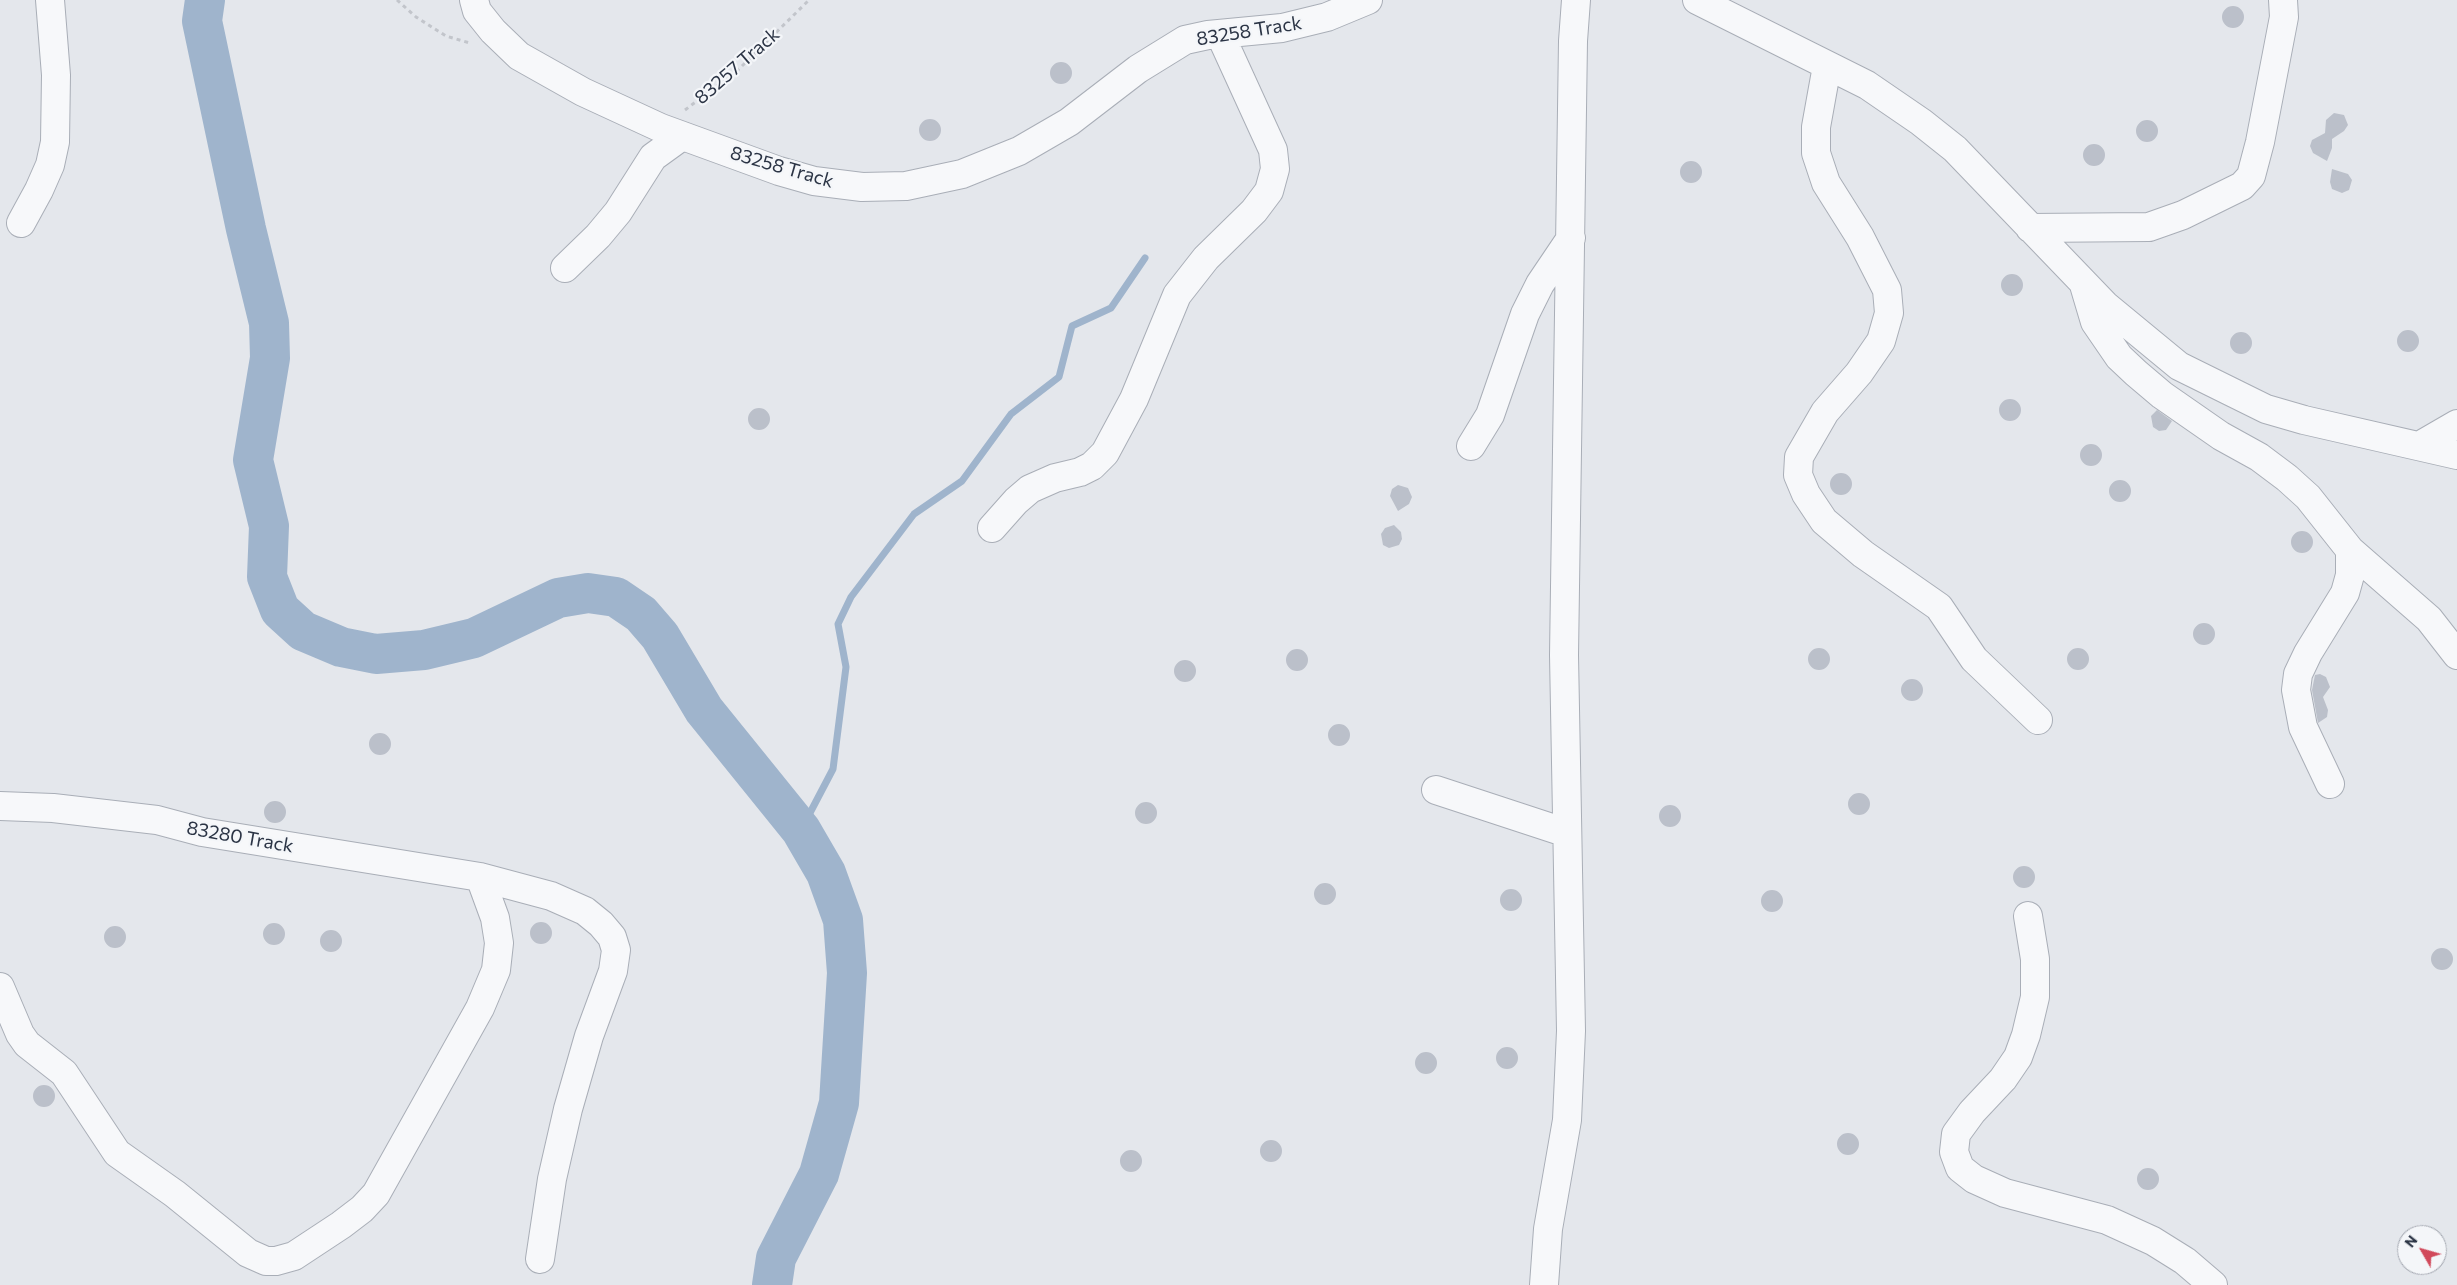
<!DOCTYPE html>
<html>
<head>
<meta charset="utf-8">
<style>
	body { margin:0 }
	#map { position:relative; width:2457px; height:1285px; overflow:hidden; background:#e4e7ec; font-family:Commissioner,sans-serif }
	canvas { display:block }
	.north { position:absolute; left:2397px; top:1225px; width:50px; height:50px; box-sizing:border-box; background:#f4f6f9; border:1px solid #a4a8b1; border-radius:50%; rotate:308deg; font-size:14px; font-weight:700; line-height:20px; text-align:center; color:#2b3445 }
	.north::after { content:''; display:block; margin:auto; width:18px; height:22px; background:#d1495b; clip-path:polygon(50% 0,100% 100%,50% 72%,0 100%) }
</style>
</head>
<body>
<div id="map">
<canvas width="2457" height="1285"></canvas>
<div class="north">N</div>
</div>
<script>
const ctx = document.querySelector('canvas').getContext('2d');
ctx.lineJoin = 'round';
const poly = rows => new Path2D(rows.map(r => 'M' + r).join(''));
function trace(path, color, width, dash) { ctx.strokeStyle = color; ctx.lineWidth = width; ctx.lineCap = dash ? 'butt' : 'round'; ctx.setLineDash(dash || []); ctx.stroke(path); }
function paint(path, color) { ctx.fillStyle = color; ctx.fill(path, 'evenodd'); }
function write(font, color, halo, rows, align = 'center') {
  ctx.font = font + ' Commissioner,sans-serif'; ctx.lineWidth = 4.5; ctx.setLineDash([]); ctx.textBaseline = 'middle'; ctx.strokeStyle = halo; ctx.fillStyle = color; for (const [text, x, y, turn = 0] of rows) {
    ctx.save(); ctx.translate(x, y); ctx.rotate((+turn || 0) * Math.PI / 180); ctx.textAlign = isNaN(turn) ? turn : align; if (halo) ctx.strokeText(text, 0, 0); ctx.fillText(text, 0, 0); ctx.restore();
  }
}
trace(poly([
	[801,830,833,769,846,667,838,624,851,597,914,514,962,481,1011,414,1059,377,1072,326,1111,308,1145,258]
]), '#9fb4cc', 7);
trace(poly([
	[205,0,202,21,246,229,269,323,270,358,253,460,269,526,267,577,280,610,303,631,341,647,376,654,424,650,474,638,558,598,588,593,616,597,641,614,660,636,704,710,801,830,826,873,843,920,847,973,839,1103,819,1174,776,1258,772,1285]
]), '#9fb4cc', 40);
paint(poly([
	'2222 17a11 11 0 1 1 22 0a11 11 0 1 1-22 0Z',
	'1050 73a11 11 0 1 1 22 0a11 11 0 1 1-22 0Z',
	[2334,113,2344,115,2348,125,2344,131,2332,139,2332,148,2327,161,2313,153,2310,146,2312,140,2325,133,2326,120],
	'919 130a11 11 0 1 1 22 0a11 11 0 1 1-22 0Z',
	'2136 131a11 11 0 1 1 22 0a11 11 0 1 1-22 0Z',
	'2083 155a11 11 0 1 1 22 0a11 11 0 1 1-22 0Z',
	'1680 172a11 11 0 1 1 22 0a11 11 0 1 1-22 0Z',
	[2332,169,2348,174,2352,180,2349,190,2342,193,2332,189,2330,182],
	'2001 285a11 11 0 1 1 22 0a11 11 0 1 1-22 0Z',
	'2397 341a11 11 0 1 1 22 0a11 11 0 1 1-22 0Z',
	'2230 343a11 11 0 1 1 22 0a11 11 0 1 1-22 0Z',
	'1999 410a11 11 0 1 1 22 0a11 11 0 1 1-22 0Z',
	'748 419a11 11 0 1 1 22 0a11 11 0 1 1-22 0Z',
	[2157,410,2172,421,2166,430,2159,431,2153,427,2151,416],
	'2080 455a11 11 0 1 1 22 0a11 11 0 1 1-22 0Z',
	'1830 484a11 11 0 1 1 22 0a11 11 0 1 1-22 0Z',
	'2109 491a11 11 0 1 1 22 0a11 11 0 1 1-22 0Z',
	[1398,485,1408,488,1412,497,1409,504,1398,511,1390,496,1392,489],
	[1394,525,1401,532,1402,539,1399,545,1389,548,1383,545,1381,534,1385,528],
	'2291 542a11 11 0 1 1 22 0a11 11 0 1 1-22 0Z',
	'2193 634a11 11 0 1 1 22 0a11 11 0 1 1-22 0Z',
	'1808 659a11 11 0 1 1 22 0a11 11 0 1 1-22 0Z',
	'2067 659a11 11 0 1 1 22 0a11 11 0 1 1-22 0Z',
	'1286 660a11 11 0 1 1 22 0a11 11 0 1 1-22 0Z',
	'1174 671a11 11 0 1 1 22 0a11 11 0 1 1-22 0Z',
	[2320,674,2326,677,2330,687,2323,697,2328,710,2327,717,2318,723,2312,690,2315,675],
	'1901 690a11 11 0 1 1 22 0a11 11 0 1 1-22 0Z',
	'1328 735a11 11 0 1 1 22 0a11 11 0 1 1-22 0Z',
	'369 744a11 11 0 1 1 22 0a11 11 0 1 1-22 0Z',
	'1848 804a11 11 0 1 1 22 0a11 11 0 1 1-22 0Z',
	'264 812a11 11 0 1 1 22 0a11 11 0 1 1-22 0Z',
	'1135 813a11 11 0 1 1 22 0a11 11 0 1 1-22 0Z',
	'1659 816a11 11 0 1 1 22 0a11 11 0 1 1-22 0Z',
	'2013 877a11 11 0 1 1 22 0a11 11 0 1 1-22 0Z',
	'1314 894a11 11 0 1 1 22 0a11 11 0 1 1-22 0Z',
	'1500 900a11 11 0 1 1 22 0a11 11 0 1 1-22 0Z',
	'1761 901a11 11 0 1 1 22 0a11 11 0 1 1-22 0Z',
	'530 933a11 11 0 1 1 22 0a11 11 0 1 1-22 0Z',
	'263 934a11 11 0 1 1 22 0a11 11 0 1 1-22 0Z',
	'104 937a11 11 0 1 1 22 0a11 11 0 1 1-22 0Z',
	'320 941a11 11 0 1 1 22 0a11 11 0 1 1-22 0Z',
	'2431 959a11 11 0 1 1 22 0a11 11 0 1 1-22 0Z',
	'1496 1058a11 11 0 1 1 22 0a11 11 0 1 1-22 0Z',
	'1415 1063a11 11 0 1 1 22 0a11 11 0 1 1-22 0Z',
	'33 1096a11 11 0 1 1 22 0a11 11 0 1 1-22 0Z',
	'1837 1144a11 11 0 1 1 22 0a11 11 0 1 1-22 0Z',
	'1260 1151a11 11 0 1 1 22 0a11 11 0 1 1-22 0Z',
	'1120 1161a11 11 0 1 1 22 0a11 11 0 1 1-22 0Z',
	'2137 1179a11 11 0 1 1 22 0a11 11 0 1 1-22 0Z'
]), '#bbc0ca');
const minor = poly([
	[474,0,477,11,493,31,519,56,583,92,661,128,779,171,814,181,862,187,906,186,962,174,1019,151,1069,122,1138,69,1185,40,1208,35,1282,28,1327,17,1368,0],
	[1697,0,1867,85,1921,122,1955,149,2105,305,2179,366,2266,409,2304,420,2457,455],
	[1827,66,1816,127,1816,153,1826,183,1860,237,1887,290,1889,313,1881,341,1859,373,1825,412,1799,457,1798,475,1806,494,1824,521,1863,554,1939,607,1974,659,2038,720],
	[21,223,39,190,50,165,55,142,56,75,50,0],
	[2030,228,2149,227,2183,215,2242,186,2251,176,2260,142,2284,17,2283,0],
	[565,268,598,236,618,212,653,157,682,136],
	[2084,285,2095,322,2119,357,2136,373,2162,395,2221,436,2259,457,2287,478,2308,497,2350,550,2429,619,2457,655],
	[1471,446,1490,415,1525,314,1540,284,1571,238],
	[2419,446,2457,424],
	[992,528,1016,501,1030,489,1055,478,1080,472,1092,466,1105,453,1134,399,1177,295,1206,258,1254,211,1269,191,1275,169,1273,150,1220,34],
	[2330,784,2303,727,2296,690,2298,674,2308,653,2345,593,2350,575,2350,550],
	[1436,790,1567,833],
	[0,806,53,808,157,820,202,832,480,877,551,896,585,911,601,924,612,937,616,950,613,971,589,1036,568,1109,552,1179,540,1259],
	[2028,916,2035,959,2035,997,2026,1035,2018,1057,2003,1079,1972,1112,1956,1134,1954,1152,1960,1168,1974,1179,2005,1193,2107,1220,2153,1241,2185,1261,2213,1285],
	[0,987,20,1034,27,1044,64,1073,117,1153,175,1194,248,1253,266,1261,276,1261,294,1256,341,1225,362,1209,376,1194,480,1008,496,970,499,943,495,918,480,877],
	[1544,1285,1548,1229,1567,1120,1571,1031,1564,655,1573,41,1576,0]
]);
trace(minor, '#a9aeb7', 30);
trace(poly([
	[397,0,416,17,446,36,470,43],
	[685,110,739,69,809,0]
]), '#c2c5cb', 3, [4, 4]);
trace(minor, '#f7f8fa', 28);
write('19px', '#2b3445', '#f4f6f9', [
	["83258 Track",1249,31,-9],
	["83257 Track",737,66,-41],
	["83258 Track",782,167,16],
	["83280 Track",240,837,10]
]);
</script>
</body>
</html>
